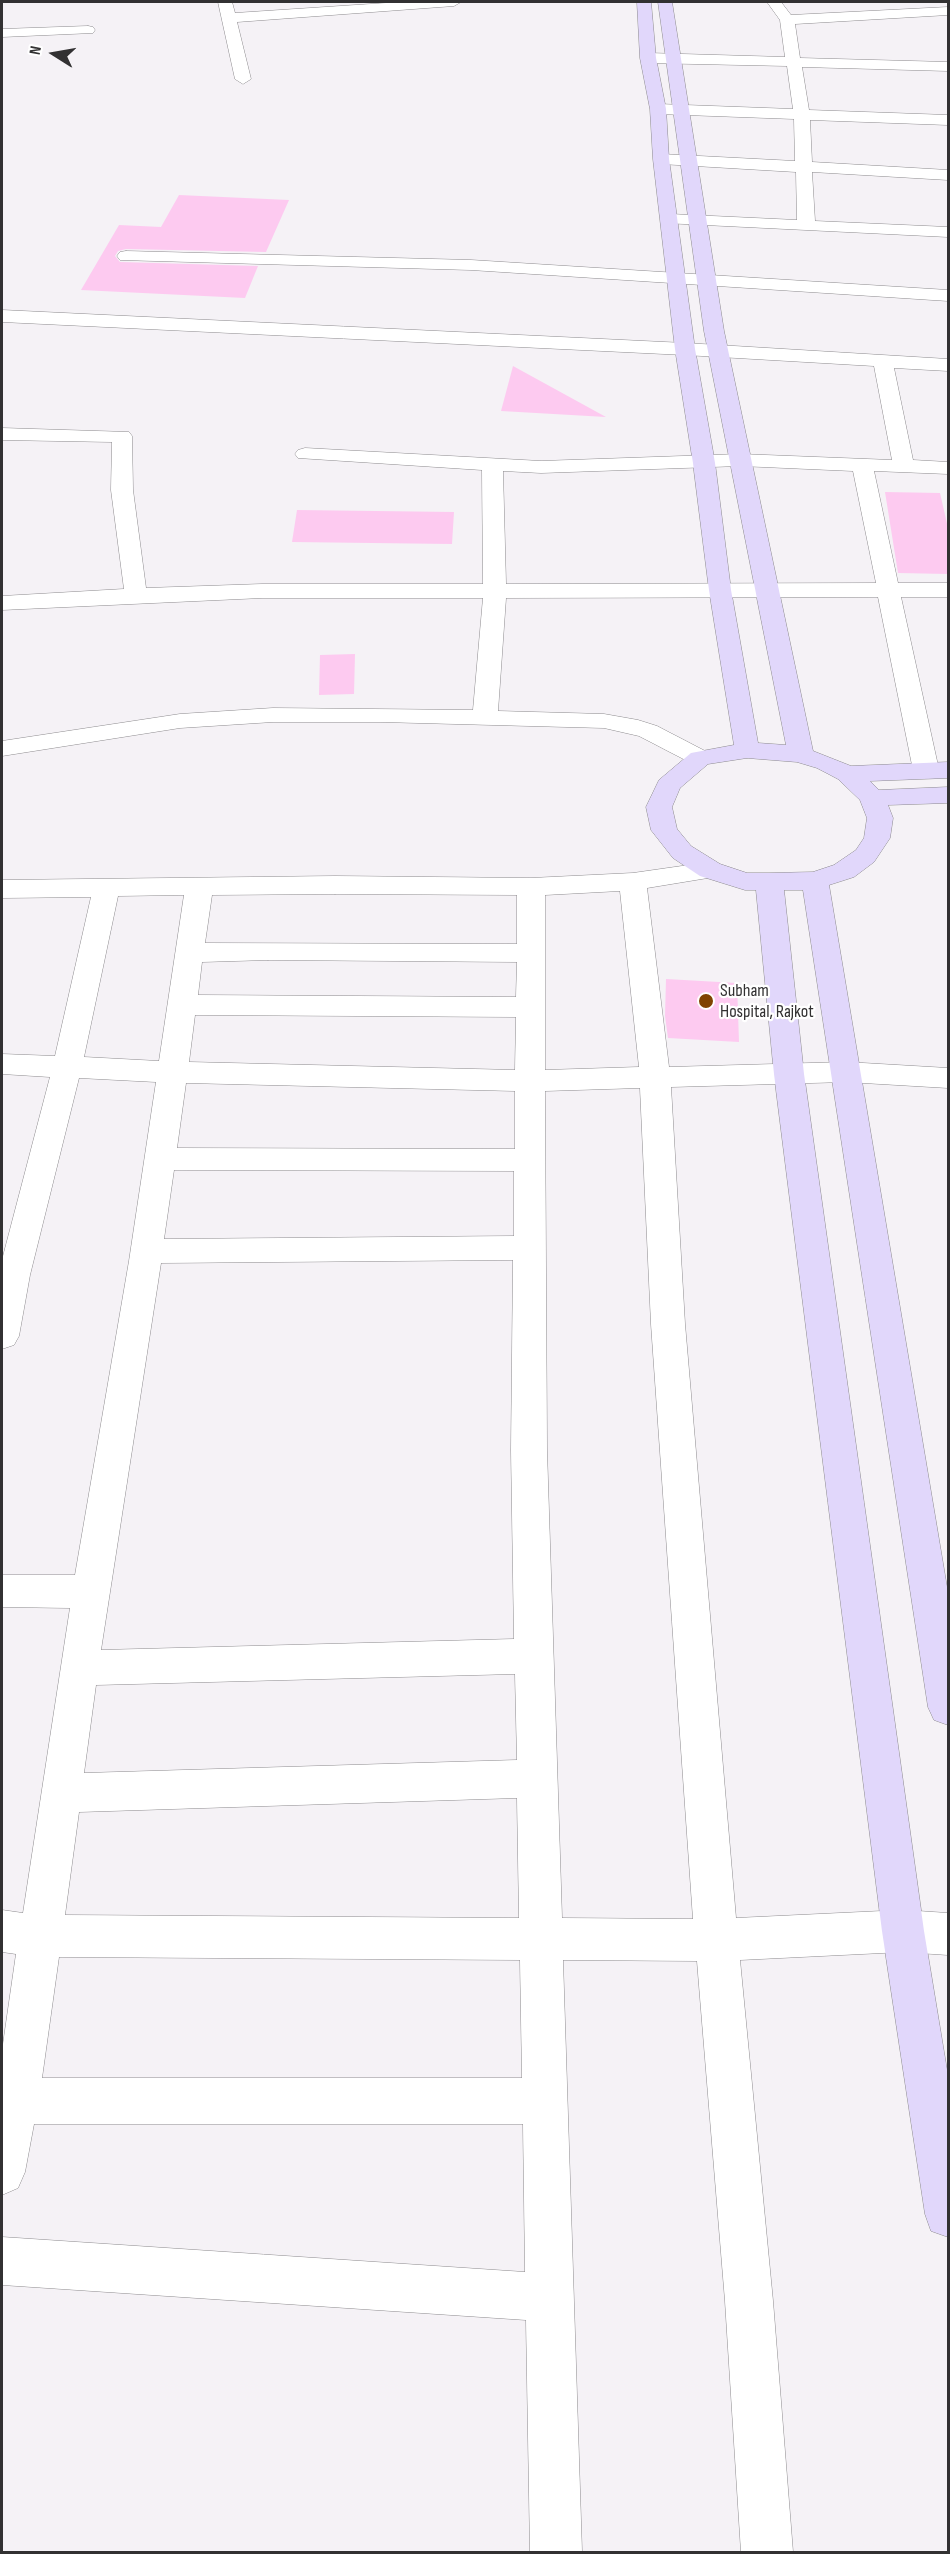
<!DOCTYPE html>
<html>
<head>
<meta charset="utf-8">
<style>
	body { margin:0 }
	#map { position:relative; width:950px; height:2554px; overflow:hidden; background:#f5f2f6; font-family:"Sofia Sans Condensed",sans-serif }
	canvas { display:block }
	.frame { position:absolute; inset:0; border:3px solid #323132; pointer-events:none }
	.north { position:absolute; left:24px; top:24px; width:60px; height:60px; -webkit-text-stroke:4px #fff; paint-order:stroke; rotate:281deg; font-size:16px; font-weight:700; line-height:24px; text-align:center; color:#323132 }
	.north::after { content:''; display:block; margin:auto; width:21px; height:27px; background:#323132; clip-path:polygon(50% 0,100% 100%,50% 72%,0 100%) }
</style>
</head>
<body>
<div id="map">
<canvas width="950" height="2554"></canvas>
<div class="frame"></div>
<div class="north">N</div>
</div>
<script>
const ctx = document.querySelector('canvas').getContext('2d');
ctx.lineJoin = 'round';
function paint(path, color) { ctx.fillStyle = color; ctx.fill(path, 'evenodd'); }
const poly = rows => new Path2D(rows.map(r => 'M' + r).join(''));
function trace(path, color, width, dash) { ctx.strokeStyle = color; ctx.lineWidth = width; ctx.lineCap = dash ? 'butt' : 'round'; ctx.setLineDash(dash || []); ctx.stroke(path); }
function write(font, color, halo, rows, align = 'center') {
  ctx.font = font + ' "Sofia Sans Condensed",sans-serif'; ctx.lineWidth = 4.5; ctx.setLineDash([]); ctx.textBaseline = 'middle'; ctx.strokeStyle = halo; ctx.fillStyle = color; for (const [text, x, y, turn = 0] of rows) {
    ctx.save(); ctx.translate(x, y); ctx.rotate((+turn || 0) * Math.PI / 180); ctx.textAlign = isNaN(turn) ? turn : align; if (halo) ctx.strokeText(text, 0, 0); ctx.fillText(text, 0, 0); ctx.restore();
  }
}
paint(poly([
	[179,195,289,200,266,252,126,249,118,251,115,256,120,262,258,266,245,298,81,290,119,225,161,227],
	[513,366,606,417,501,411],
	[885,492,940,493,948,528,948,574,898,573],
	[297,510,454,512,452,544,292,542],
	[355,654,354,694,319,695,320,655],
	[666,979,737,983,739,1042,668,1038,665,1016]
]), '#fdcaf0');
const street = poly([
	[218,2,232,2,235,13,401,2,461,2,454,6,237,22,251,79,243,84,235,79,218,2],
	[767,2,781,2,791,15,948,7,948,15,795,24,800,58,948,62,948,71,802,67,809,110,948,115,948,125,810,120,812,162,948,170,948,180,812,172,815,221,948,227,948,237,664,223,661,219,664,215,670,214,797,220,796,172,661,164,653,159,661,154,795,161,794,119,658,114,650,109,658,104,793,109,787,66,648,63,640,58,648,53,785,57,780,20,767,2],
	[88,26,93,27,95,30,93,33,2,37,2,29,88,26],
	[126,251,471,260,948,290,948,301,471,270,120,260,117,256,120,252,126,251],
	[2,310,685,343,948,359,948,371,894,368,913,460,948,462,948,474,874,471,898,583,948,583,948,597,901,597,939,770,935,775,926,778,917,775,913,770,878,597,506,598,498,711,604,714,638,720,657,726,709,753,713,758,709,763,700,766,691,763,639,736,604,728,381,722,273,722,180,728,2,756,2,741,180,714,273,708,473,710,483,598,262,598,2,610,2,596,124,589,111,490,112,442,2,440,2,428,129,432,132,436,133,490,146,588,262,584,483,584,482,470,298,458,295,454,298,450,305,448,541,461,740,454,892,460,874,366,685,355,2,322,2,310],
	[740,466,853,471,876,583,506,584,503,471,541,473,740,466],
	[710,862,720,864,724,870,720,876,647,888,669,1067,846,1062,948,1068,948,1088,846,1082,671,1087,685,1324,736,1918,903,1910,948,1913,948,1955,903,1952,740,1960,773,2301,793,2552,741,2552,725,2301,697,1961,563,1960,582,2552,530,2552,526,2320,2,2285,2,2237,525,2272,523,2124,34,2124,25,2172,18,2188,2,2195,2,2051,16,1954,2,1952,2,1910,23,1913,70,1608,2,1607,2,1575,75,1575,129,1261,156,1082,79,1078,30,1275,19,1336,14,1345,2,1349,2,1260,50,1077,2,1074,2,1054,55,1056,91,897,2,898,2,880,335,876,531,878,633,873,710,862],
	[620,891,639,1067,545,1070,545,895,620,891],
	[335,894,517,895,517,944,205,943,212,895,335,894],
	[184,895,159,1061,84,1057,118,896,184,895],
	[268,960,517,962,516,997,198,995,202,962,268,960],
	[195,1015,516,1017,515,1070,189,1062,195,1015],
	[186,1083,515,1091,515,1149,177,1148,186,1083],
	[640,1088,651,1324,693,1919,562,1918,547,1450,545,1091,640,1088],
	[174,1170,514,1171,514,1236,164,1239,174,1170],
	[513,1260,511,1450,514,1639,101,1650,161,1263,513,1260],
	[515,1674,517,1760,84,1773,96,1685,515,1674],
	[517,1798,519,1918,65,1915,79,1812,517,1798],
	[59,1957,520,1960,522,2078,42,2078,59,1957]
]);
const secondary = poly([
	[637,2,651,2,656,58,666,109,669,159,695,349,715,463,731,590,758,743,786,745,704,331,658,2,672,2,724,331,813,751,851,766,948,762,948,778,870,781,879,790,948,787,948,803,888,805,893,818,890,838,874,862,854,877,829,885,948,1593,948,1725,934,1720,928,1707,803,890,784,890,804,1074,924,1931,948,2076,948,2237,931,2231,925,2214,882,1931,774,1074,756,890,745,890,700,876,673,858,651,830,646,807,659,780,691,753,734,745,709,590,693,463,675,349,653,159,650,109,640,58,637,2],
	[747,758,797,762,817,768,838,779,860,800,867,818,864,838,856,850,834,865,813,872,769,873,747,873,720,864,691,846,677,829,672,807,680,788,708,764,747,758]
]);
trace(street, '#8d8b8e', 1);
trace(secondary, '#8d8b8e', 1);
paint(street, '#fff');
paint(secondary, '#e1d7fb');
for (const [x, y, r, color] of [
	[706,1001,8,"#804300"]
]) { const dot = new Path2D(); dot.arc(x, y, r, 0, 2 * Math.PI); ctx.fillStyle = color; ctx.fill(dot); trace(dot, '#fff', 2); }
write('18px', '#323132', '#fff', [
	["Subham",720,991],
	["Hospital, Rajkot",720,1012]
], 'left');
</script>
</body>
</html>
